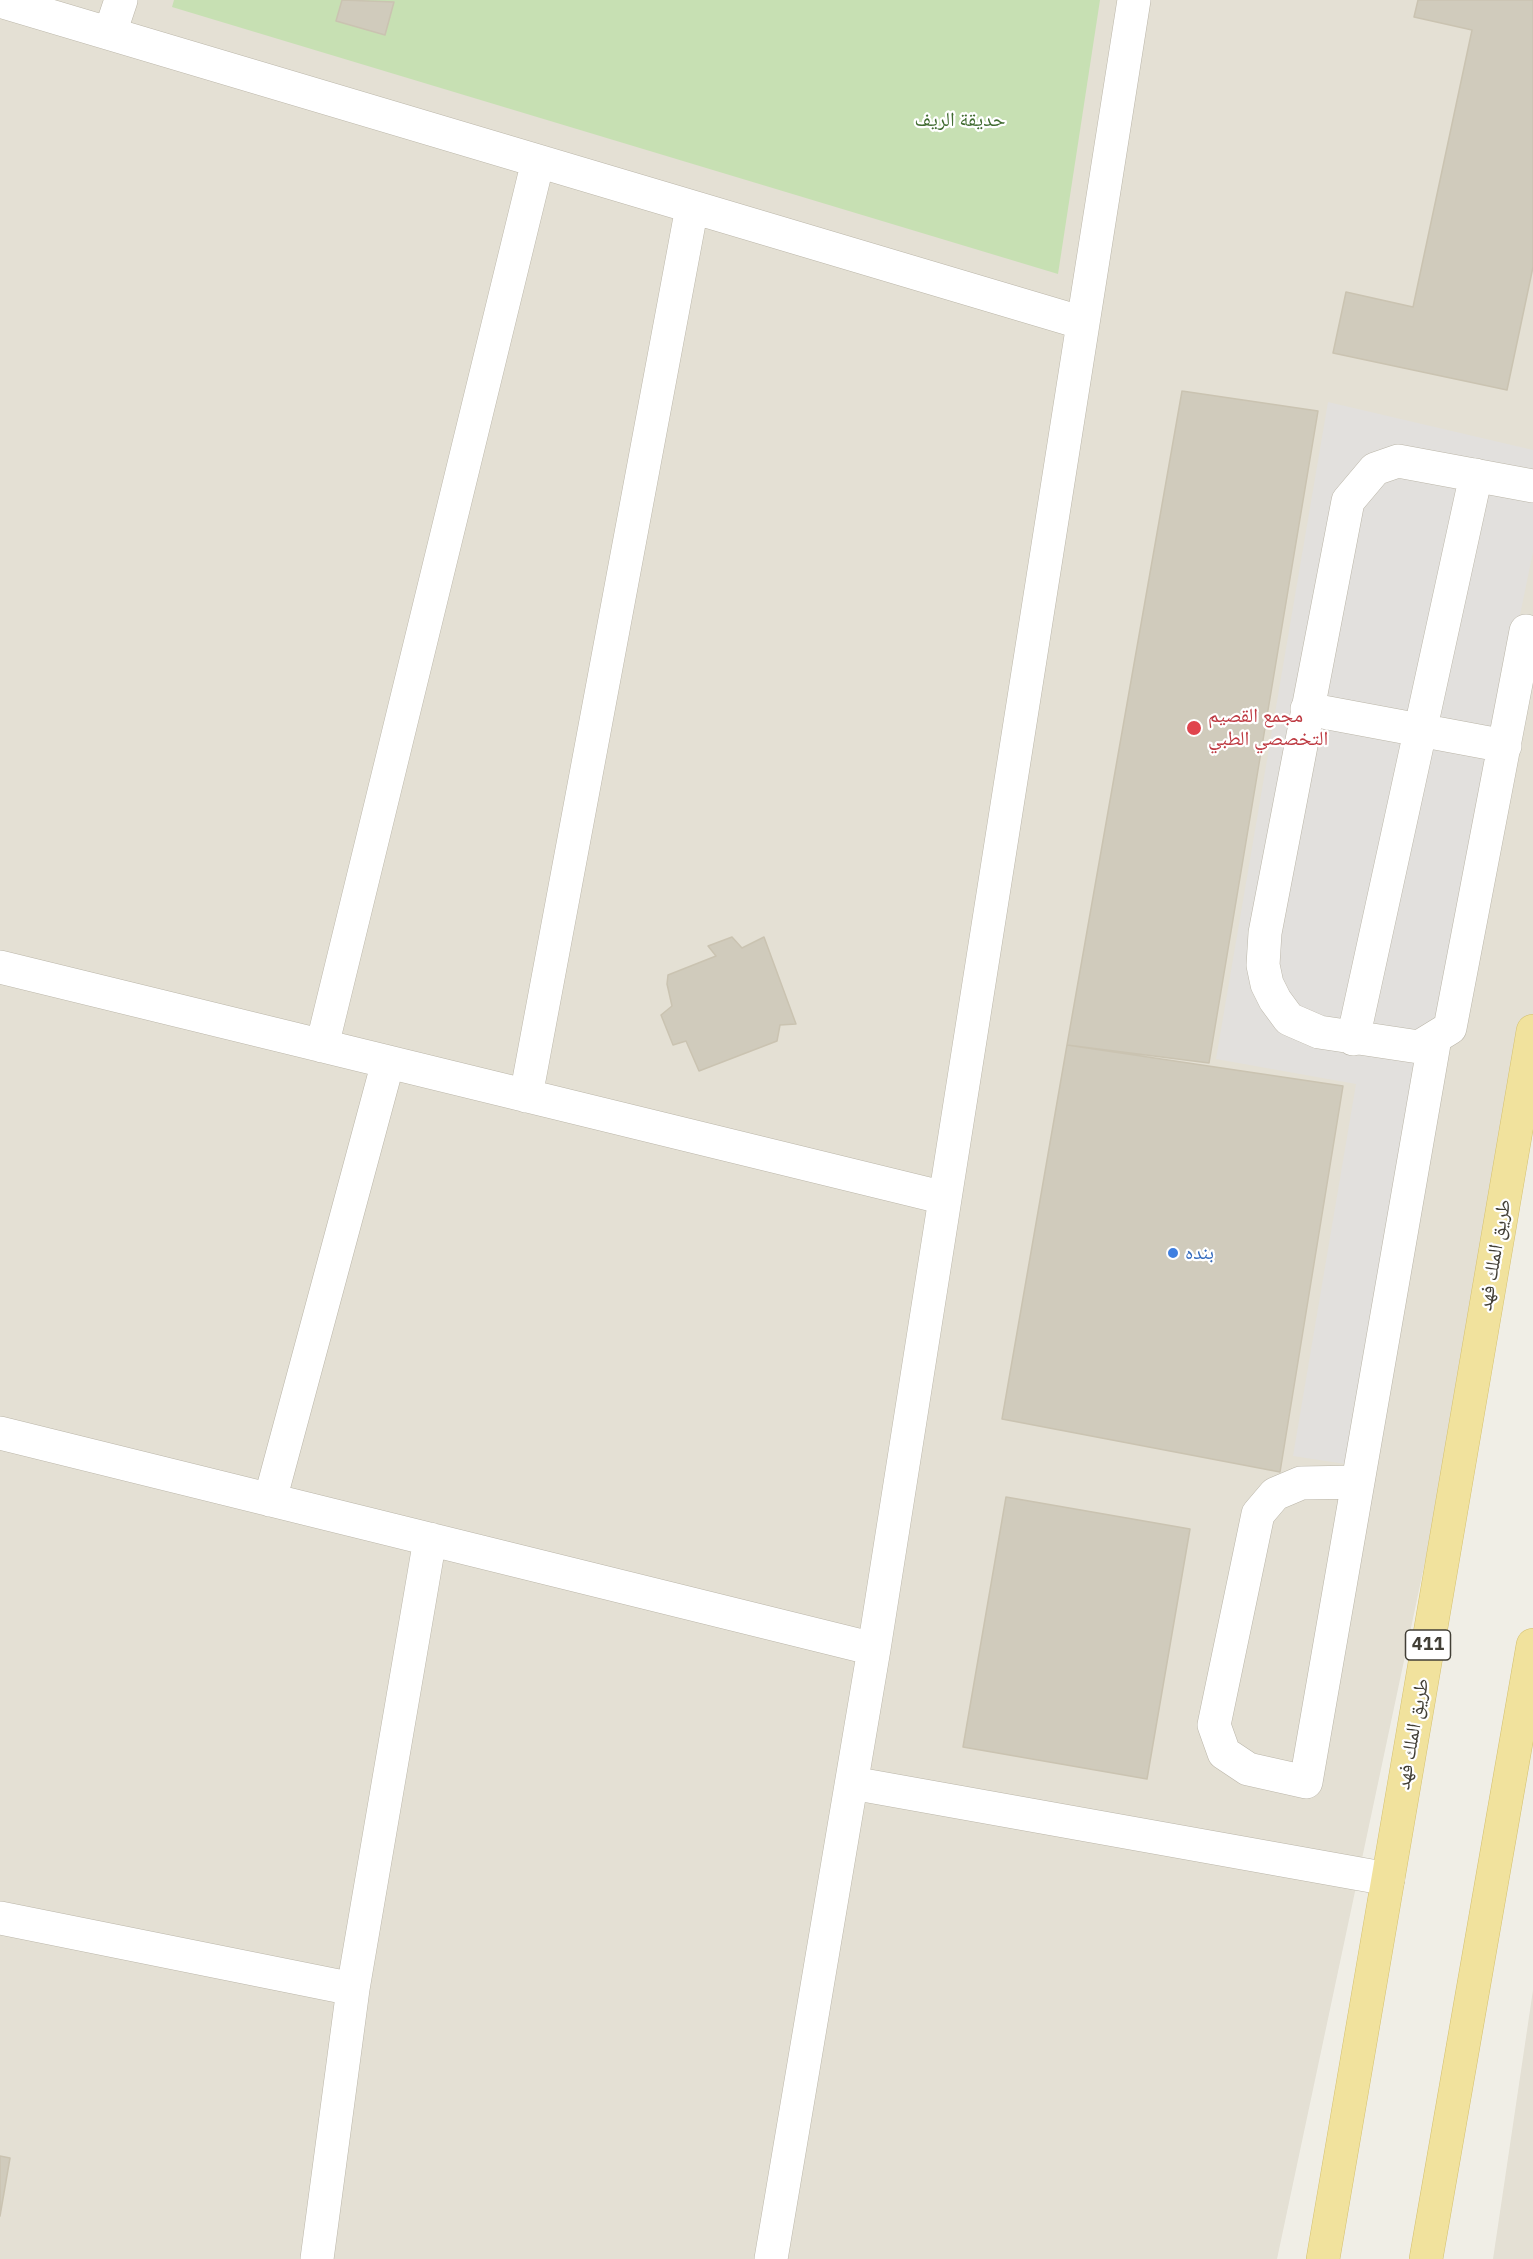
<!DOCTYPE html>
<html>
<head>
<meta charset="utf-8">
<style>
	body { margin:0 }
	canvas { display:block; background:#f0eee6 }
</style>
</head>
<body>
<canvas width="1533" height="2259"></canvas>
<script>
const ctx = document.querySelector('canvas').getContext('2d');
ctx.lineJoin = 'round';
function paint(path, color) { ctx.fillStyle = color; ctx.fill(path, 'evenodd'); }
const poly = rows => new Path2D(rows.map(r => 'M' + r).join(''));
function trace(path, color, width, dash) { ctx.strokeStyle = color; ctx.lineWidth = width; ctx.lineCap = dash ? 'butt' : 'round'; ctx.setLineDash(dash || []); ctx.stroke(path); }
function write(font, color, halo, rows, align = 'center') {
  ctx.font = font + ' "IBM Plex Sans","Noto Naskh Arabic",sans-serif'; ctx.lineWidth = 4.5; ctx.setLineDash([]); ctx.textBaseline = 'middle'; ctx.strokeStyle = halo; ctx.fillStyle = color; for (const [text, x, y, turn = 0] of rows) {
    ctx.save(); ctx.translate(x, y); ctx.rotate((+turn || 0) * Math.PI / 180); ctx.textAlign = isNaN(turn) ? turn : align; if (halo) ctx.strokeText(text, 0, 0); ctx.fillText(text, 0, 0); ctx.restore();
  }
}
paint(poly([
	[0,0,1533,0,1533,1053,1277,2259,0,2259],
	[1533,1990,1533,2259,1493,2259]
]), '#e4e0d4');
paint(poly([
	[174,0,1100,0,1058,274,172,7]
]), '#c7e0b3');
paint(poly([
	[1328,402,1533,450,1533,552,1441,997,1352,1465,1293,1456,1356,1084,1216,1059]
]), '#e2e0dd');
const building = poly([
	[342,0,394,2,385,35,336,21,342,0],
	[1418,0,1533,0,1533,267,1507,390,1333,353,1346,292,1413,307,1472,30,1414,17,1418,0],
	[1182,391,1318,411,1209,1063,1067,1045,1182,391],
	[732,937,742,948,764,937,796,1024,780,1025,777,1041,699,1071,686,1041,673,1045,661,1015,672,1006,667,984,668,975,716,956,708,946,732,937],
	[1067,1045,1343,1086,1280,1472,1002,1419,1067,1045],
	[1006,1497,1190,1529,1147,1779,963,1747,1006,1497],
	[0,2156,10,2158,0,2216,0,2156]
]);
paint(building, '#d0cbbc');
trace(building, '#cac3b1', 1.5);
const minor = poly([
	[0,1,1083,323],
	[110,33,121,0],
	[1526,631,1450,1028,1419,1047,1319,1032,1289,1019,1275,1000,1267,984,1263,965,1265,933,1348,501,1375,469,1398,461,1533,486],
	[1307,709,1505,746],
	[0,967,945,1198],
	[1353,1039,1476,475],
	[322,1046,538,161],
	[526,1096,692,207],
	[0,1433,874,1649],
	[1358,1482,1301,1483,1275,1494,1258,1514,1214,1725,1224,1753,1248,1769,1306,1782,1435,1038],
	[270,1500,388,1062],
	[852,1783,1388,1879],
	[0,1918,353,1989],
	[317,2259,353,1989,430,1539],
	[771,2259,874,1649,1134,0]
]);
const major = poly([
	[1323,2259,1533,1031],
	[1426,2259,1533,1645]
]);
trace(minor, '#bbb6a9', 34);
trace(major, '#d4c070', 34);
trace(minor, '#fff', 33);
trace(major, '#f1e29d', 33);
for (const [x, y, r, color] of [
	[1194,728,8,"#e0444e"],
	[1173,1253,6,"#3f7fe0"]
]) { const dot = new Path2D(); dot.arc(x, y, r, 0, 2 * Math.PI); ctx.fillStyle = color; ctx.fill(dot); trace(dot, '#fff', 2); }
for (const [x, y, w] of [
	[1428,1645,45]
]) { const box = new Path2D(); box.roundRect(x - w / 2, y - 15, w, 30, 4.5); ctx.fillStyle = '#fff'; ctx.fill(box); trace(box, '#423f36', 1.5); }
write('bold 18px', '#423f36', null, [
	["411",1428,1645]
]);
write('20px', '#416c31', '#fff', [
	["حديقة الريف",960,120]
]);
write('20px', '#be3a42', '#fff', [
	["مجمع القصيم",1208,716],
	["التخصصي الطبي",1208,739]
], 'left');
write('20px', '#366cbe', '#fff', [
	["بنده",1185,1253]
], 'left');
write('20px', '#423f36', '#fff', [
	["طريق الملك فهد",1495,1255,-80],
	["طريق الملك فهد",1413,1734,-80]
]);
</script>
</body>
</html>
